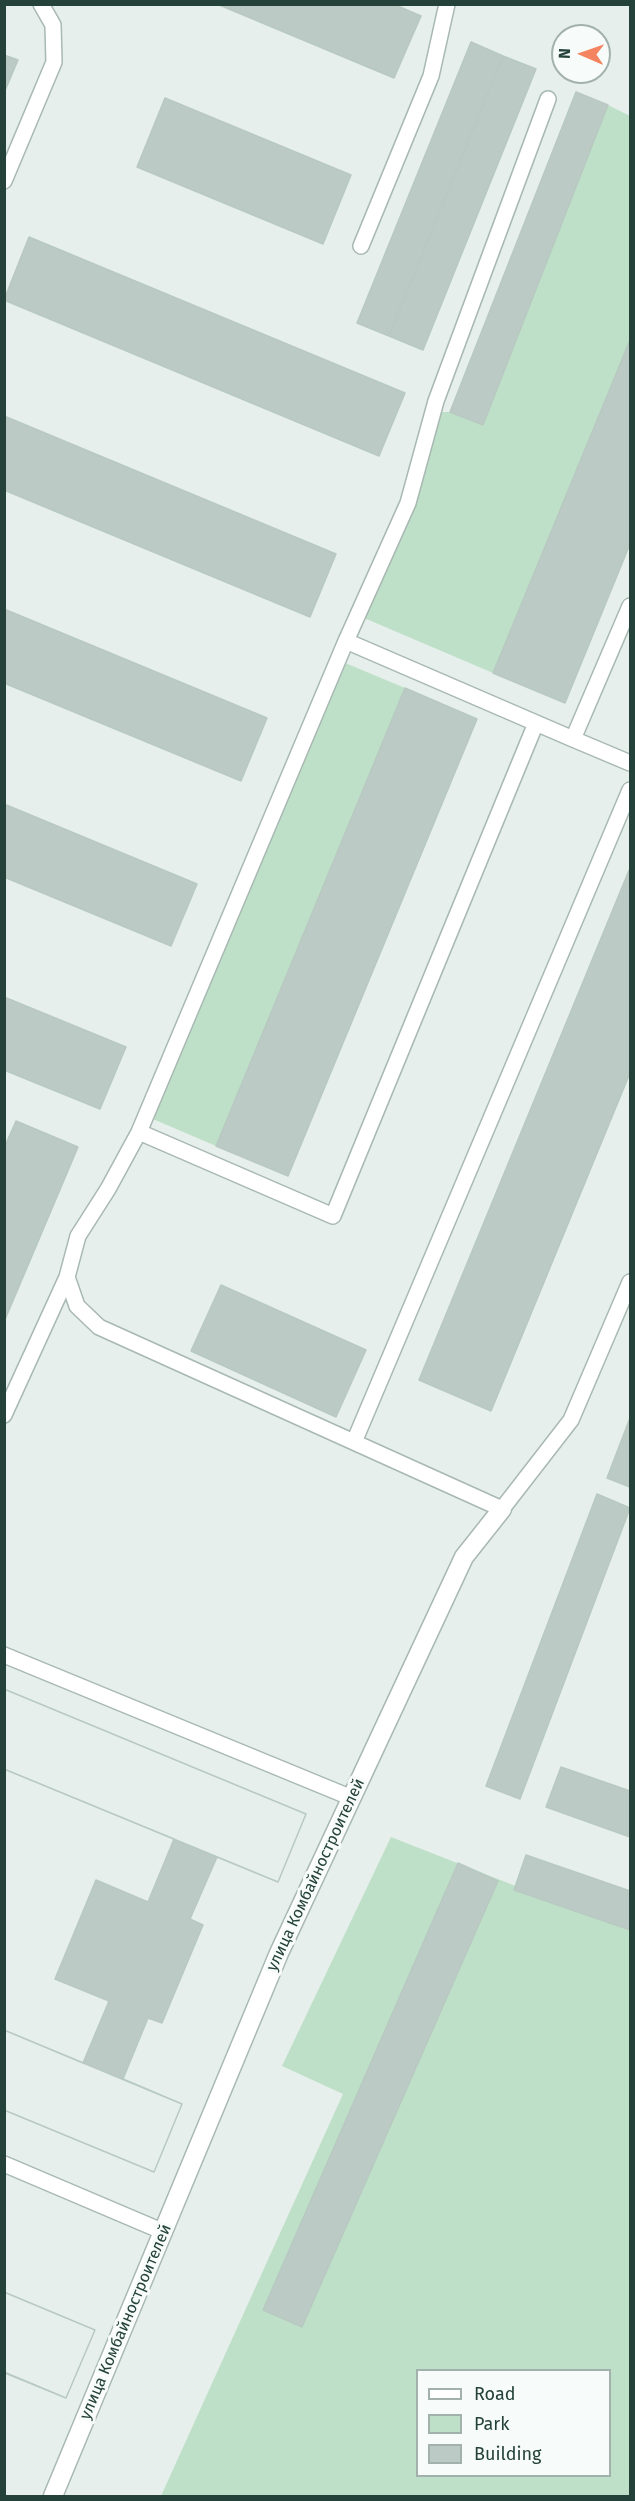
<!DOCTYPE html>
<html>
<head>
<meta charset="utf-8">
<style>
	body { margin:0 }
	#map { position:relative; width:635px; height:2501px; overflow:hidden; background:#e6efeb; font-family:"Fira Sans",sans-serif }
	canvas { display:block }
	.frame { position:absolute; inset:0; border:6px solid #24423a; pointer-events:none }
	.legend { position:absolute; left:416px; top:2369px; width:195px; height:108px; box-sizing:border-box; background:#f7fbf9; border:2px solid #a3b1ad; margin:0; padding:8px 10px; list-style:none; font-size:18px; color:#24423a }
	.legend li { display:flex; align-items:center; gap:12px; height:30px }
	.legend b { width:30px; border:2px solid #a3b1ad }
	.north { position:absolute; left:551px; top:24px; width:60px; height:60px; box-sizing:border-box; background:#f7fbf9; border:2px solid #a3b1ad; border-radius:50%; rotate:272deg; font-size:16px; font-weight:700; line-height:24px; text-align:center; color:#24423a }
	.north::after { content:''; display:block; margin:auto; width:21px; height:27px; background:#f4845f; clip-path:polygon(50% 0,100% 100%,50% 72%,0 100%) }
</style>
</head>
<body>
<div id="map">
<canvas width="635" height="2501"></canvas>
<div class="frame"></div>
<ul class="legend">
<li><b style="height:8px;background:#fff"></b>Road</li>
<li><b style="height:16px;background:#bfe0c8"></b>Park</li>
<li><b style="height:16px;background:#bbcac4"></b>Building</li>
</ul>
<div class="north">N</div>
</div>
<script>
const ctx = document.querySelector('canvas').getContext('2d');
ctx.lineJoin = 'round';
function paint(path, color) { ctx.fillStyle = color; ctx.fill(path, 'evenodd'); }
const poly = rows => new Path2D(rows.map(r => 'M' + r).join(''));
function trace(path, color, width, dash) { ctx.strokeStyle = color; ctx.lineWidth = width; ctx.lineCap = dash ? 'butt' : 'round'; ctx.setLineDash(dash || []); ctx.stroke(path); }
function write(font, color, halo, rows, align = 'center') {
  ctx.font = font + ' "Fira Sans",sans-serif'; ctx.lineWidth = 6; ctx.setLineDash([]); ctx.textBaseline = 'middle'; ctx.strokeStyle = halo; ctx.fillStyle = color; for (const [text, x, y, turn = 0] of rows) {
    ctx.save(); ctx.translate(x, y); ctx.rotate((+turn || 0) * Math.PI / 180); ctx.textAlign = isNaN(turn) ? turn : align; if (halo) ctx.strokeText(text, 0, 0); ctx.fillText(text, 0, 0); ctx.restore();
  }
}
paint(poly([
	[608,105,630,116,630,340,493,673,357,615,408,503,433,412,450,412,483,424],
	[338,660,405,688,216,1146,146,1116],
	[391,1837,630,1931,630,2496,161,2496,343,2094,282,2066],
	[418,2370,610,2370,610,2476,418,2476]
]), '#bfe0c8');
const building = poly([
	[217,4,393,4,421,16,394,78,217,4],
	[471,42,503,56,389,336,357,323,471,42],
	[4,55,18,60,4,93,4,55],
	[503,56,536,69,423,350,389,336,503,56],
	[576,92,608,105,483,425,450,412,576,92],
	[165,98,351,175,323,244,137,167,165,98],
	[29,237,405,393,379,456,4,300,29,237],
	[630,340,630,544,565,703,493,673,630,340],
	[4,416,336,554,310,617,4,490,4,416],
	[4,609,267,718,241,781,4,683,4,609],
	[405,688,477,719,288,1176,216,1146,405,688],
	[4,804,197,884,171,946,4,877,4,804],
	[630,868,630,1073,491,1411,419,1380,630,868],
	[4,997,126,1047,100,1109,4,1070,4,997],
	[16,1121,78,1147,4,1322,4,1148,16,1121],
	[221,1285,366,1350,336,1417,191,1351,221,1285],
	[630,1418,630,1487,607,1478,630,1418],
	[597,1494,630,1508,520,1799,486,1786,597,1494],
	[4,1689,306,1814,278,1882,217,1857,190,1919,203,1925,162,2023,148,2018,123,2079,182,2104,154,2172,4,2110,4,2030,83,2063,109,2001,55,1979,96,1880,148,1902,174,1839,4,1769,4,1689],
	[4,1689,306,1814,278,1882,4,1769,4,1689],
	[561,1767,630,1791,630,1837,546,1807,561,1767],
	[526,1855,630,1891,630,1930,514,1890,526,1855],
	[458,1863,498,1881,302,2327,263,2310,458,1863],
	[4,2030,182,2104,154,2172,4,2110,4,2030],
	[4,2292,95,2330,66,2398,5,2373,4,2374,4,2292],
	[4,2292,95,2330,66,2398,4,2372,4,2292]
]);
paint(building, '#bbcac4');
trace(building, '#b8c9c2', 1.5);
const lane = poly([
	[548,99,436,401,408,503,346,641,139,1132,108,1189,78,1236,67,1277,77,1306,99,1327,502,1509,571,1420,630,1282],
	[4,181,54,62,53,25,41,4],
	[361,246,431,76,447,4],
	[346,641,573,739,630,606],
	[573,739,630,763],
	[139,1132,333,1216,536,723],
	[4,1415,67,1277],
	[354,1442,630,790],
	[4,1655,352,1798],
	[4,2164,164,2232]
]);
const street = poly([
	[53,2496,279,1953,464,1557,502,1509]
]);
trace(lane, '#a8b8b2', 18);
trace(street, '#a8b8b2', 21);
trace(lane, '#fff', 15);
trace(street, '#fff', 18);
write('16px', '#24423a', '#f7fbf9', [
	["улица Комбайностроителей",316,1875,-65],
	["улица Комбайностроителей",126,2322,-67]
]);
</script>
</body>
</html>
